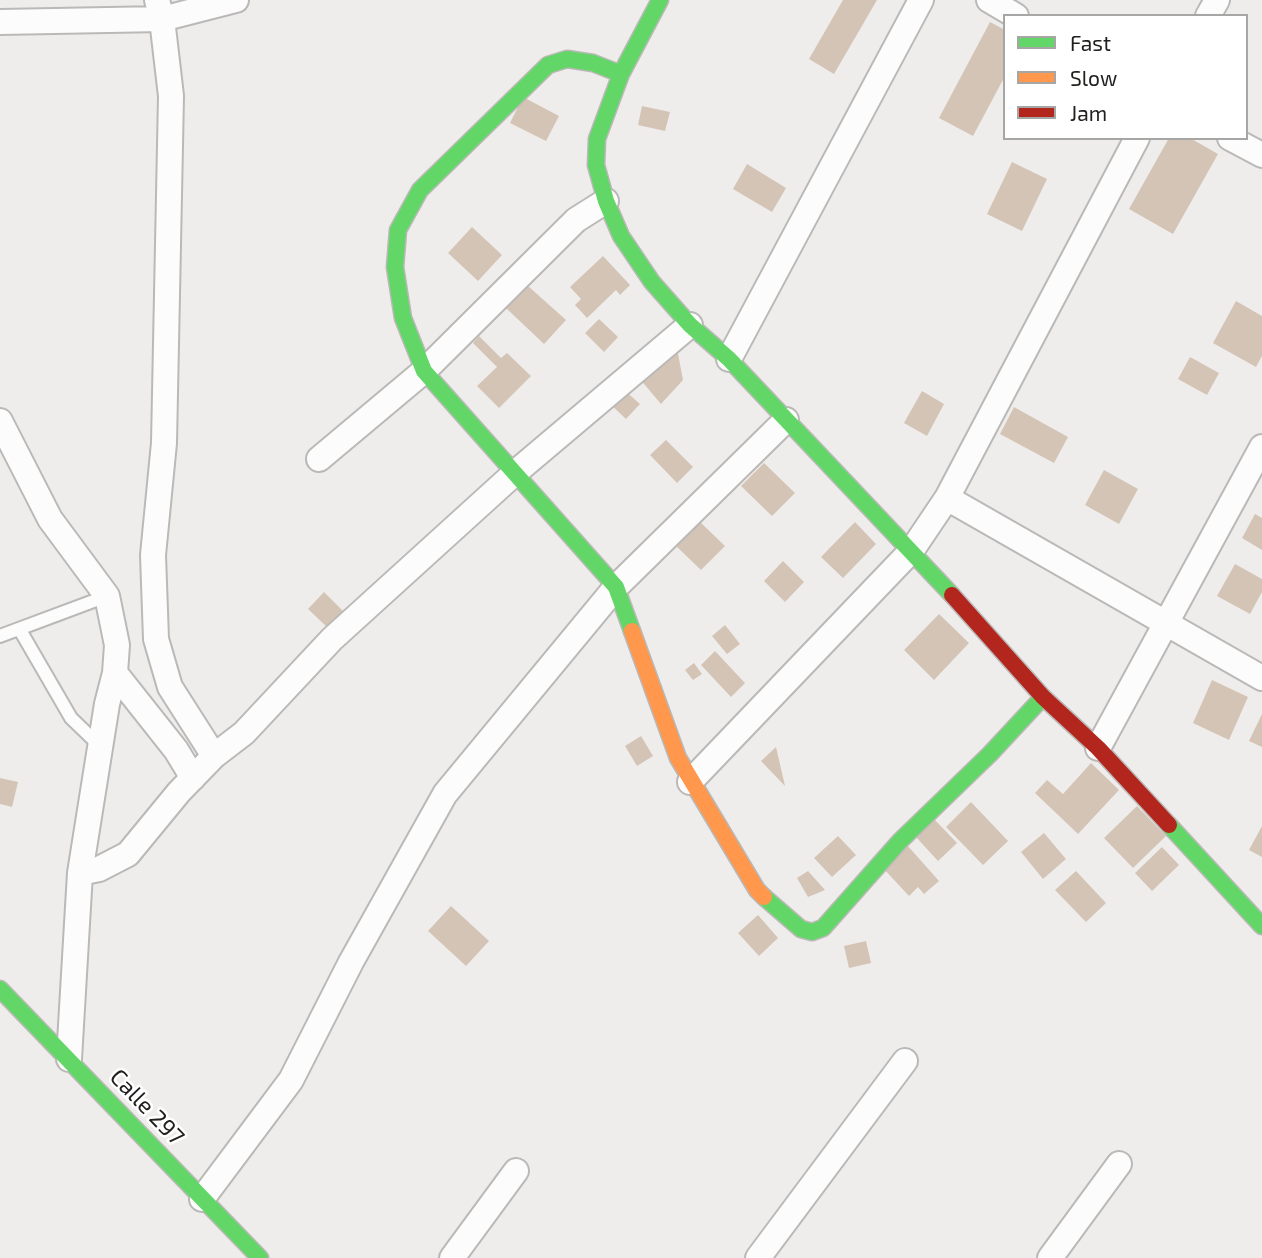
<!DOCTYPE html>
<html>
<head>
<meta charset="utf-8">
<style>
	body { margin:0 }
	#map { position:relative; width:1262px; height:1258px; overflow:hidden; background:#efedeb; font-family:"Exo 2",sans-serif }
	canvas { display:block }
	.legend { position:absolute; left:1003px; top:14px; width:245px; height:126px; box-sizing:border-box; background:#fff; border:2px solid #a6a6a5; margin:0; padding:9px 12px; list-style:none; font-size:21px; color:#21201e }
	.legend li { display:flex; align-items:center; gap:14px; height:35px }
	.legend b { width:35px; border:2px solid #a6a6a5 }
</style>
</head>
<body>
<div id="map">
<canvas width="1262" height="1258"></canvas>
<ul class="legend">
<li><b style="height:9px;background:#63d668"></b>Fast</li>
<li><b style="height:9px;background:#ff974d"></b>Slow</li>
<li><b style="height:9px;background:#b3261e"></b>Jam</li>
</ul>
</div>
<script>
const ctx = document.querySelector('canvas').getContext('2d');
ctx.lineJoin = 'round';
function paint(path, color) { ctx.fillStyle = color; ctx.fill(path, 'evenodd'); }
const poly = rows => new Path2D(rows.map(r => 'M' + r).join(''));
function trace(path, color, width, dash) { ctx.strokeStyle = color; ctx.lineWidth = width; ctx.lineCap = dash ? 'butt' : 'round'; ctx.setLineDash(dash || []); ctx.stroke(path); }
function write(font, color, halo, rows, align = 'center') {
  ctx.font = font + ' "Exo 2",sans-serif'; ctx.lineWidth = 5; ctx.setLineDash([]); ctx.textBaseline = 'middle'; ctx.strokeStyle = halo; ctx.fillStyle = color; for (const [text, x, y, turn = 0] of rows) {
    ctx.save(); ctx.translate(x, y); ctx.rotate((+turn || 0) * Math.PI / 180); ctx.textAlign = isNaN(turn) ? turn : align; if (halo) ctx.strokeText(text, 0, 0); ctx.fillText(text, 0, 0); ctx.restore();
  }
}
paint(poly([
	[843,0,877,0,834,74,809,59],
	[990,22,1005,30,1005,76,973,136,939,118],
	[523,97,559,116,546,141,510,123],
	[642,106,670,112,665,131,638,125],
	[1169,138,1190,138,1218,154,1173,234,1129,209],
	[1012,162,1047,179,1022,231,987,214],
	[747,164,786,188,772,212,733,189],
	[472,227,502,255,478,281,448,253],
	[603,256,630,285,620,295,616,290,587,318,575,305,581,299,570,287],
	[527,285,566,320,544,344,506,308],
	[1236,301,1262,316,1262,356,1256,367,1213,343],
	[599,319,618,337,604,352,585,333],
	[479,336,501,358,507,353,531,376,499,408,477,386,497,367,473,343],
	[676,343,683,380,661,404,639,378],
	[1190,357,1219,373,1207,395,1178,379],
	[623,389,640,404,626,419,609,403],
	[922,391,944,404,927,436,904,423],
	[1014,407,1068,437,1054,463,1000,434],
	[666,440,693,467,677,483,650,455],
	[764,463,795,493,772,516,741,486],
	[1104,470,1138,489,1119,524,1085,505],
	[1255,514,1262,518,1262,550,1242,538],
	[698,520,725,546,701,570,675,545],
	[855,522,876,544,843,578,821,557],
	[783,561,804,582,785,602,764,581],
	[1235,564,1262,579,1262,592,1250,614,1217,596],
	[324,592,343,611,328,628,308,609],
	[939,614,969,643,934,680,904,650],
	[725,625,740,644,727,654,712,636],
	[715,651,745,683,731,697,701,665],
	[694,663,702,674,693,680,685,670],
	[1212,680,1248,697,1229,740,1193,723],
	[1262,714,1262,747,1249,741],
	[641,736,653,756,637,766,625,746],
	[776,747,785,786,761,761],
	[1091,763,1119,790,1078,834,1035,793,1047,780,1063,794],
	[0,778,18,782,12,807,0,804],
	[971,802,1008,841,983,865,946,827],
	[1137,806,1166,836,1133,868,1104,838],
	[934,819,957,843,938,861,916,837],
	[1262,826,1262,857,1249,850],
	[1044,833,1066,859,1043,879,1021,852],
	[838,836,856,855,832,877,814,858],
	[907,845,939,881,924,894,918,887,909,896,882,867],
	[1162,847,1179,865,1152,891,1135,873],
	[808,871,825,890,808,897,797,878],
	[1076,871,1106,903,1086,922,1055,890],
	[451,906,489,941,466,966,428,931],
	[758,915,778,938,759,956,738,933],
	[866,941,871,963,849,968,844,946]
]), '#d4c4b6');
const lane = poly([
	[20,630,71,718,100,746],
	[0,636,107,596]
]);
const street = poly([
	[989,0,1016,16],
	[1208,16,1217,0],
	[0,22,162,19,157,0],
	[1230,138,1262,155],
	[729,359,921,0],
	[0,421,50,519,107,596,117,645,115,673,107,704,80,873,69,1059],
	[319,459,424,371,576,220,606,201],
	[947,498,1262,678],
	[115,673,176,750,193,778],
	[1098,748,1262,447],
	[214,756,170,687,156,639,153,555,164,443,171,96,162,19,236,0],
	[690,782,912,550,947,498,1137,138],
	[80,873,99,869,128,854,179,792,214,756,244,733,332,639,516,472,690,325],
	[202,1199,291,1080,351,962,445,794,616,587,786,420],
	[452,1258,516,1171],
	[758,1258,905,1061],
	[1050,1258,1119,1164]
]);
const fast = poly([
	[660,0,621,74,597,139,596,165,606,201,621,236,652,282,690,325,729,359,952,595],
	[621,74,593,63,567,59,548,65,420,190,398,230,395,267,403,318,424,371,616,587,632,631],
	[1169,825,1262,926],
	[764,897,801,929,812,932,823,928,900,841,990,754,1043,697],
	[0,989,260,1258]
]);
const slow = poly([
	[632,631,678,758,757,890,764,897]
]);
const jam = poly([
	[952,595,1043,697,1098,748,1169,825]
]);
trace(lane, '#bab9b7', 16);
trace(street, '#bab9b7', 28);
trace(fast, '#bab9b7', 19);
trace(slow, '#bab9b7', 19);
trace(jam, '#bab9b7', 19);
trace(lane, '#fdfcfc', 12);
trace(street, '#fdfcfc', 24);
trace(fast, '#63d668', 16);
trace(slow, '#ff974d', 16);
trace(jam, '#b3261e', 16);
write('23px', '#21201e', '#fff', [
	["Calle 297",147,1107,46]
]);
</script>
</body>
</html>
